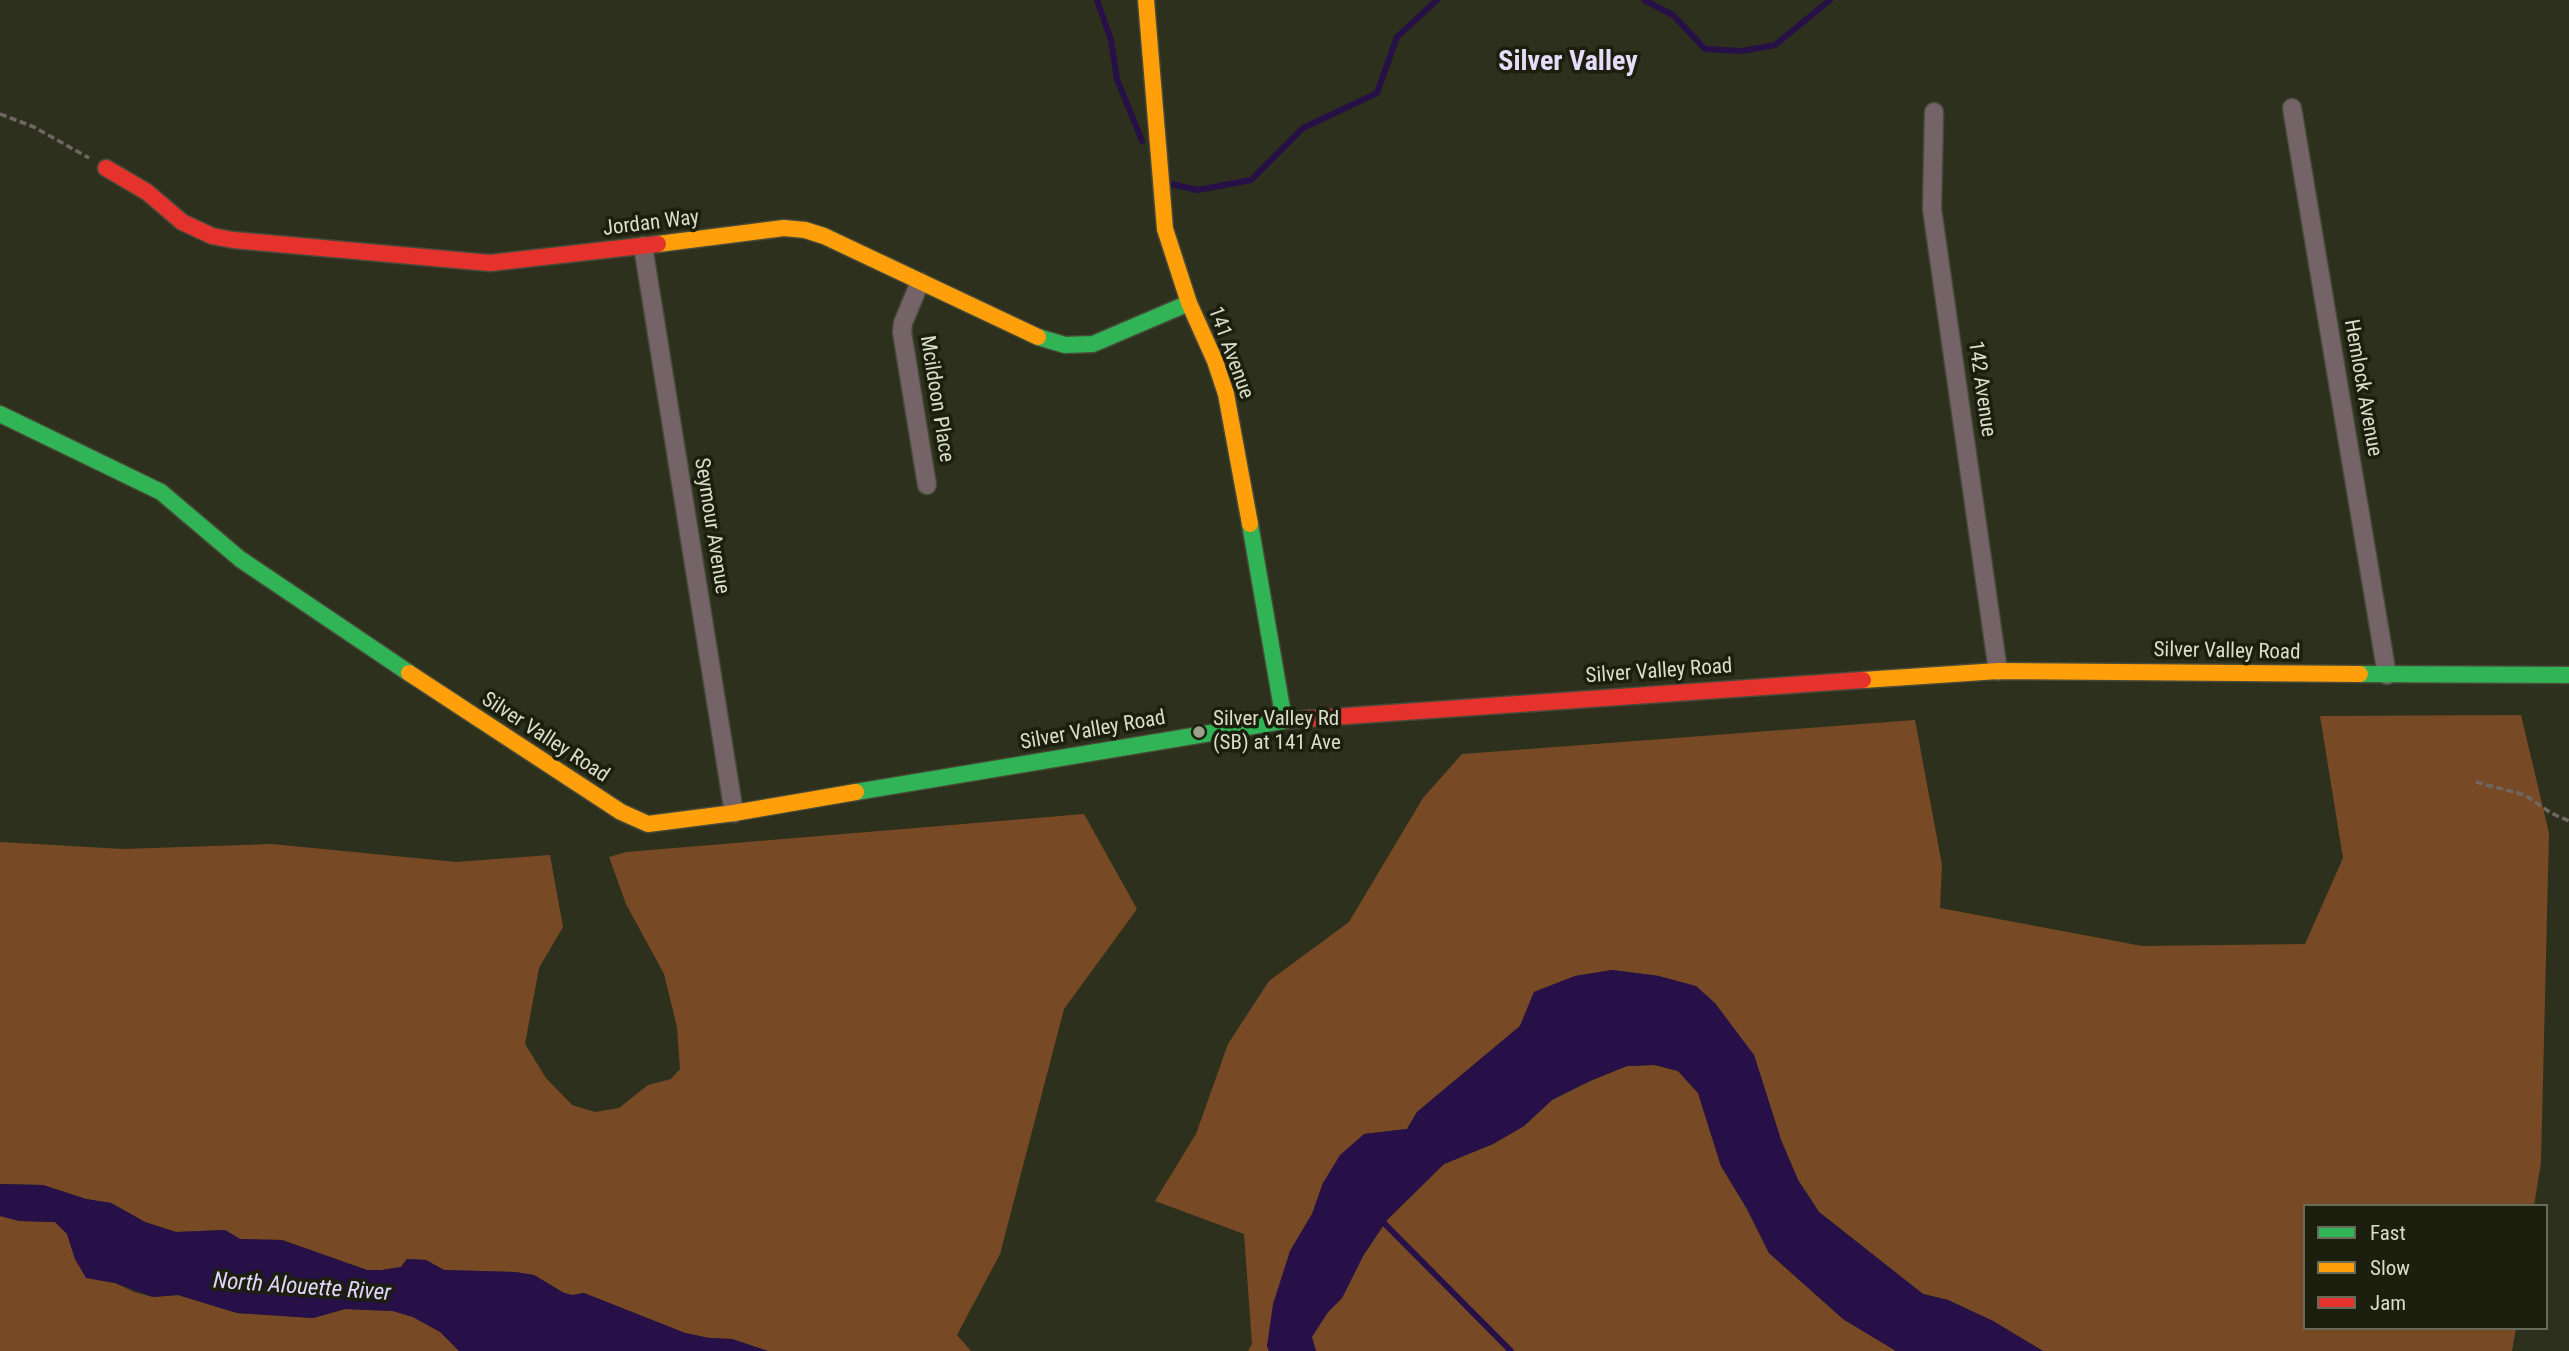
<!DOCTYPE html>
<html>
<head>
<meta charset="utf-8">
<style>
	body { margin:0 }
	#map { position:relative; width:2569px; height:1351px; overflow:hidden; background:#2d301c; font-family:"Roboto Condensed",sans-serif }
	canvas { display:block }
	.legend { position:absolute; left:2303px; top:1204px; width:245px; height:126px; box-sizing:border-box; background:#1c1e0e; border:2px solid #686b59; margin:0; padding:9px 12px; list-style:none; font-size:21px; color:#dadec9 }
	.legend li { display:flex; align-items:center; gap:14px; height:35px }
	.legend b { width:35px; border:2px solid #686b59 }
</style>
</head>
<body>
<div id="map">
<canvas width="2569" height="1351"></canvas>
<ul class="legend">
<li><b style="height:9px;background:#30b455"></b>Fast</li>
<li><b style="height:9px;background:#ff9f0a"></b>Slow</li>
<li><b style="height:9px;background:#e5322d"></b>Jam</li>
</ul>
</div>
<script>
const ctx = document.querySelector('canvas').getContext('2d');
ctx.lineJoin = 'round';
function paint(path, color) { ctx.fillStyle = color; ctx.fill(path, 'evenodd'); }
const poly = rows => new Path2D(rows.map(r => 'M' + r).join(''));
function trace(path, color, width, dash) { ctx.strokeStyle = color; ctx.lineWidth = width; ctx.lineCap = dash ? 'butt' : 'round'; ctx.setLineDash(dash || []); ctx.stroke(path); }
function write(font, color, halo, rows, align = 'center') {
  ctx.font = font + ' "Roboto Condensed",sans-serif'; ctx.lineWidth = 7; ctx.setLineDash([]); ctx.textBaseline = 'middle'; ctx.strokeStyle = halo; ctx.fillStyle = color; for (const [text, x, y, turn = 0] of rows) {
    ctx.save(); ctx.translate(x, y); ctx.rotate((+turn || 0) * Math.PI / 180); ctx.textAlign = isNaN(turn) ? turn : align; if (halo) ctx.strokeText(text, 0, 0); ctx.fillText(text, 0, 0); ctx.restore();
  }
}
paint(poly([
	[2521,715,2549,833,2541,1162,2534,1206,2305,1206,2305,1328,2516,1328,2512,1351,2043,1351,1993,1321,1948,1300,1923,1294,1819,1212,1798,1180,1781,1140,1754,1055,1659,976,1613,970,1575,976,1534,992,1520,1026,1417,1112,1407,1129,1364,1134,1323,1183,1312,1214,1290,1251,1267,1346,1269,1351,1248,1351,1252,1344,1244,1234,1155,1201,1196,1134,1228,1044,1269,981,1349,922,1423,798,1462,754,1915,720,1942,865,1940,908,2142,946,2305,944,2343,858,2320,716],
	[1084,814,1137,909,1064,1009,1000,1254,957,1335,971,1351,768,1351,732,1339,709,1338,685,1333,584,1293,573,1295,564,1293,534,1275,515,1272,444,1270,426,1260,407,1259,401,1267,382,1270,367,1270,282,1240,240,1239,225,1230,176,1232,145,1222,111,1203,86,1199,43,1185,0,1184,0,842,123,849,272,844,456,862,550,855,563,927,539,968,525,1044,546,1078,572,1105,595,1112,619,1108,648,1085,671,1079,680,1069,677,1027,664,974,626,904,609,857,626,852],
	[1655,1065,1678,1071,1698,1093,1721,1166,1747,1209,1769,1253,1843,1319,1896,1351,1316,1351,1311,1337,1328,1312,1342,1298,1363,1256,1387,1220,1444,1164,1493,1144,1524,1126,1552,1100,1590,1081,1627,1066],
	[0,1216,19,1221,55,1222,67,1233,75,1259,86,1277,115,1283,134,1292,153,1297,178,1295,237,1313,313,1318,345,1309,393,1311,413,1317,441,1332,459,1351,0,1351]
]), '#774a25');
paint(poly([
	[1612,970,1659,976,1696,986,1715,1003,1754,1055,1781,1140,1798,1180,1819,1212,1923,1294,1948,1300,1993,1321,2043,1351,1896,1351,1843,1319,1769,1253,1747,1209,1721,1166,1698,1093,1678,1071,1655,1065,1627,1066,1590,1081,1552,1100,1524,1126,1493,1144,1444,1164,1387,1220,1363,1256,1342,1298,1328,1312,1312,1337,1316,1351,1269,1351,1267,1346,1273,1304,1290,1251,1312,1214,1323,1183,1340,1155,1364,1134,1407,1129,1417,1112,1520,1026,1534,992,1575,976],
	[0,1184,43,1185,86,1199,111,1203,145,1222,176,1232,225,1230,240,1239,282,1240,367,1270,382,1270,401,1267,407,1259,426,1260,444,1270,515,1272,534,1275,564,1293,573,1295,584,1293,685,1333,709,1338,732,1339,768,1351,459,1351,440,1332,413,1317,393,1311,345,1309,313,1318,237,1313,178,1295,153,1297,115,1283,86,1278,75,1259,67,1234,55,1222,20,1221,0,1216]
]), '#271047');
trace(poly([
	[1097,0,1111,40,1117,79,1142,141],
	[1644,0,1673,15,1705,49,1742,51,1775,45,1830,0],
	[1171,184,1198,190,1251,180,1303,128,1377,93,1397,37,1437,0],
	[1379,1218,1511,1351]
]), '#271047', 6);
const street = poly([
	[2292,108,2387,675],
	[1934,112,1932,209,1998,671],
	[643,246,734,813],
	[920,282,903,323,902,332,927,485]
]);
const fast = poly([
	[1038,337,1065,345,1093,344,1189,303],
	[0,414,161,492,240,559,409,673],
	[1250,524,1284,720],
	[2360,674,2569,675],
	[856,792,1289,720]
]);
const slow = poly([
	[1146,0,1165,229,1189,303,1215,361,1226,394,1250,524],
	[658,244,784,228,805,230,824,236,1038,337],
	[409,673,621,812,648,824,734,813,856,792],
	[1863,680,1998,671,2360,674]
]);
const jam = poly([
	[106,168,147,192,182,222,212,236,233,240,490,263,658,244],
	[1289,720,1863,680]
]);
trace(street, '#484a39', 21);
trace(fast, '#484a39', 19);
trace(slow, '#484a39', 19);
trace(jam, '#484a39', 19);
trace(poly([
	[0,114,34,127,89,158],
	[2476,782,2525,795,2551,813,2569,821]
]), '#6e6762', 3.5, [7, 3.5]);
trace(street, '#746467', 18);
trace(fast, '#30b455', 16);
trace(slow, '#ff9f0a', 16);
trace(jam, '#e5322d', 16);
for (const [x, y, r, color] of [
	[1199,732,7,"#9da18c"]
]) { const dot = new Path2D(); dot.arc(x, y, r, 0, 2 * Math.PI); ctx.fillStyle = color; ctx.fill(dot); trace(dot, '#1c1e0e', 2.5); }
write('21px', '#dadec9', '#1c1e0e', [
	["Jordan Way",651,224,-7],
	["141 Avenue",1230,353,70],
	["Hemlock Avenue",2362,388,80],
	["142 Avenue",1981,389,82],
	["Mcildoon Place",936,399,81],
	["Seymour Avenue",711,526,81],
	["Silver Valley Road",2227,652,1],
	["Silver Valley Road",1659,672,-4],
	["Silver Valley Road",1093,731,-10],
	["Silver Valley Road",545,738,33]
]);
write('21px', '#dadec9', '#1c1e0e', [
	["Silver Valley Rd",1213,720],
	["(SB) at 141 Ave",1213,744]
], 'left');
write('italic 23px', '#dfd6fe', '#1c1e0e', [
	["North Alouette River",302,1288,4]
]);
write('bold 28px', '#e4defb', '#1c1e0e', [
	["Silver Valley",1568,63]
]);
</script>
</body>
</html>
